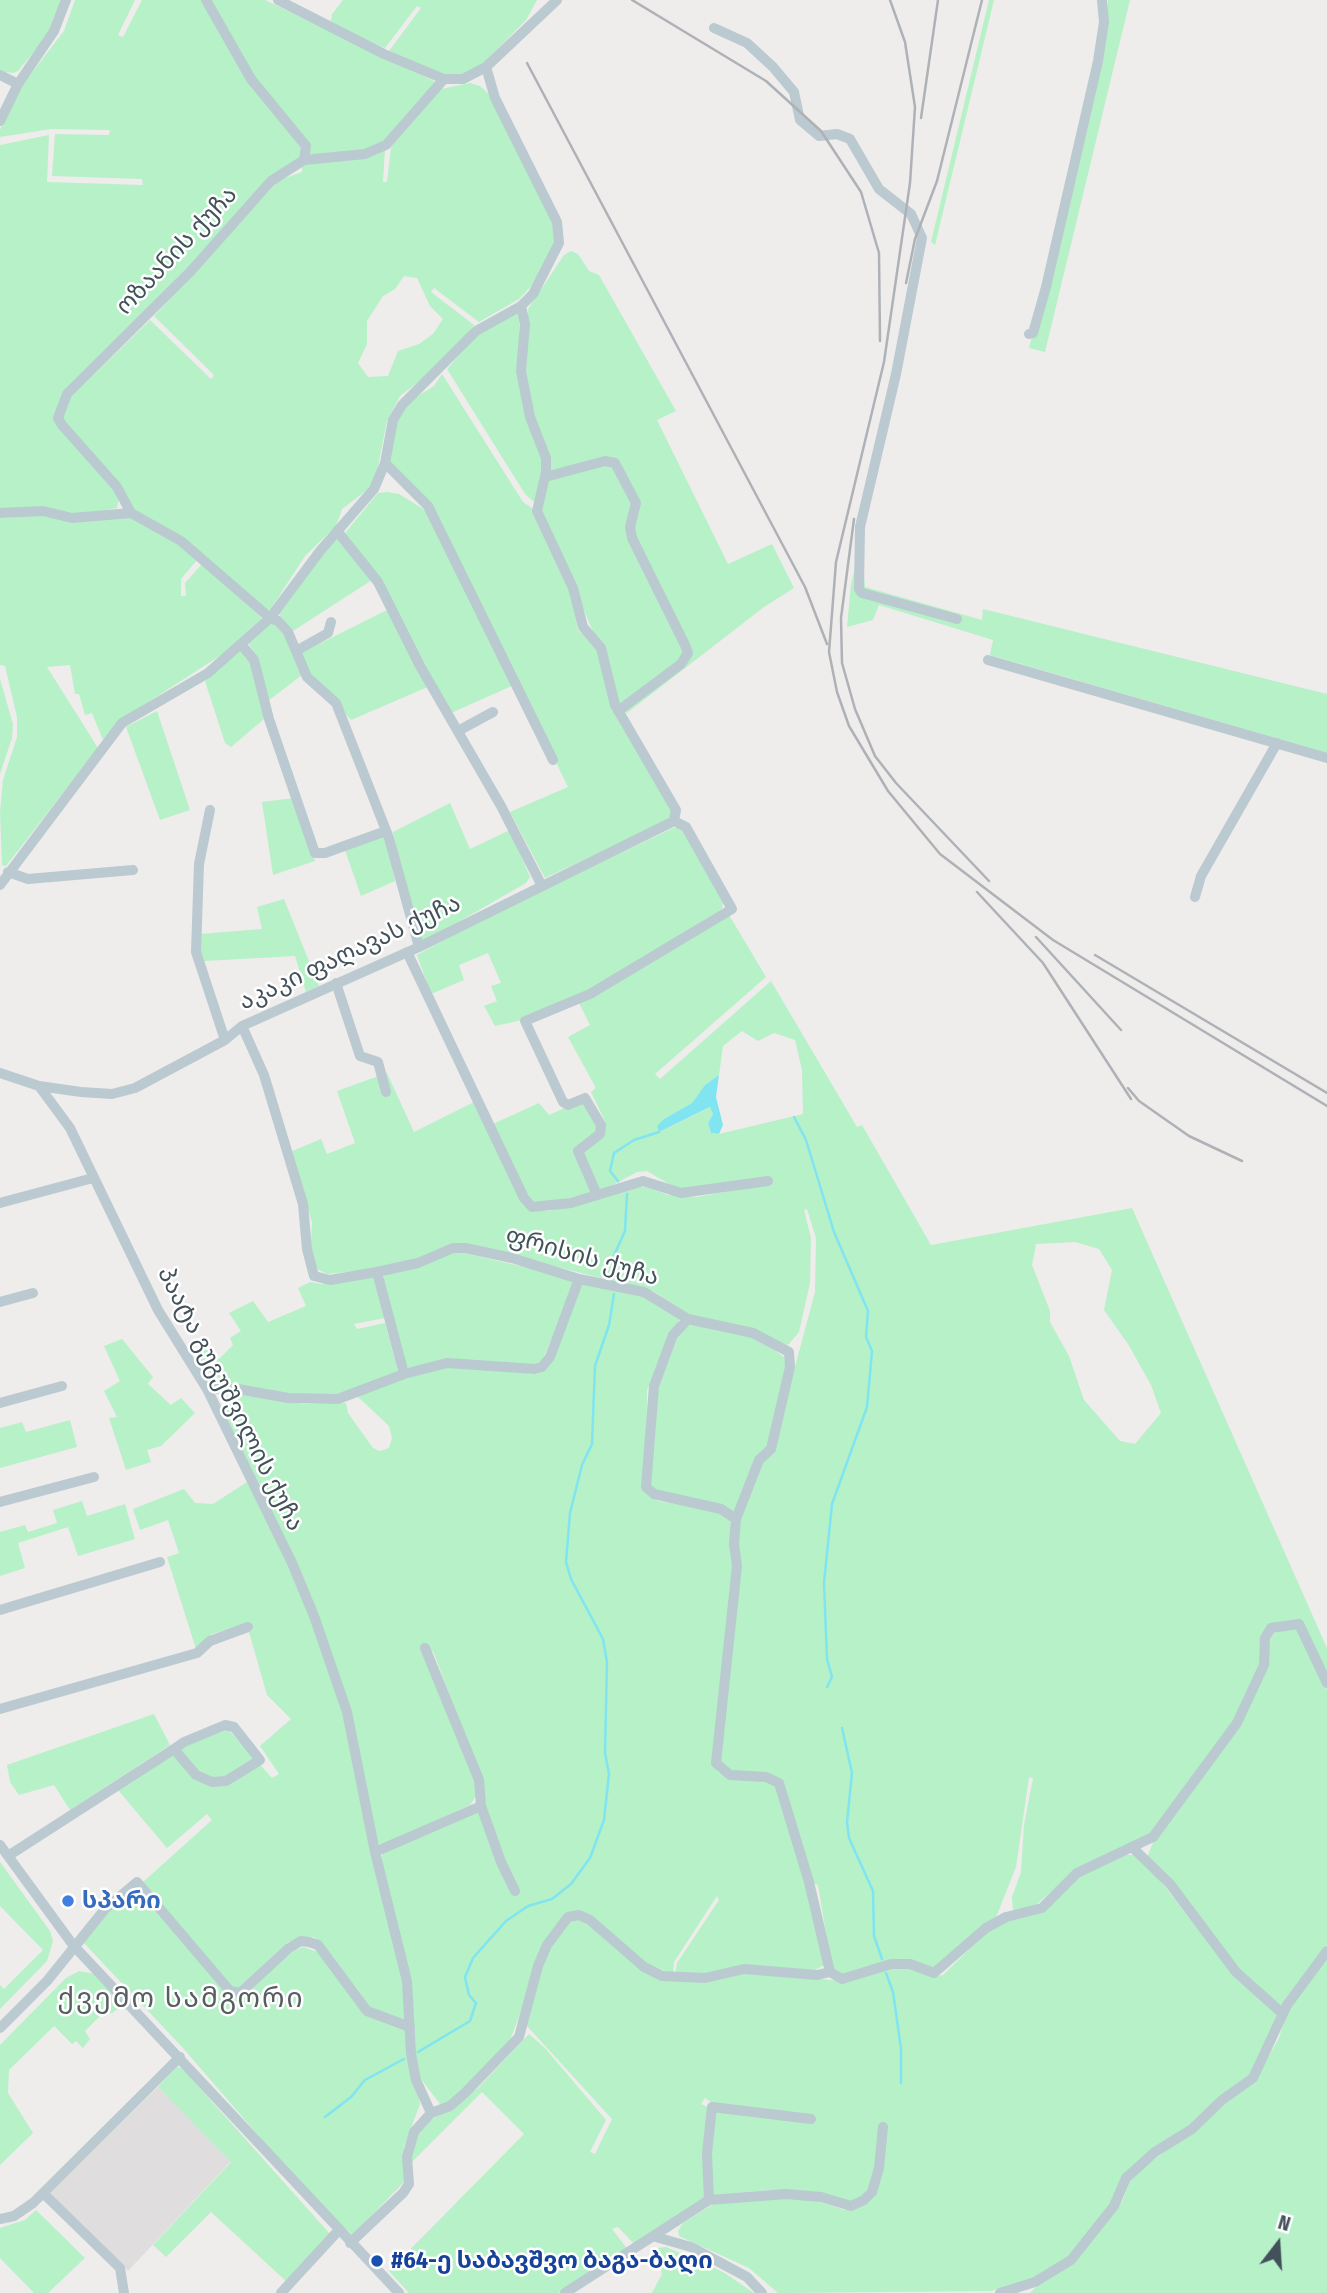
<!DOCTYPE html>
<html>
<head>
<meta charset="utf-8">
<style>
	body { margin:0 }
	#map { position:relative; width:1327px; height:2293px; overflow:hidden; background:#efecec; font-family:"Fira Sans Condensed",sans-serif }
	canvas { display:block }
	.north { position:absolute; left:1243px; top:2209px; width:70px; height:70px; -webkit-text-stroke:5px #fff; paint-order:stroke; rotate:17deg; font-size:19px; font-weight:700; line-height:28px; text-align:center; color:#43525a }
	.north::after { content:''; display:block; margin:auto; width:24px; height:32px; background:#43525a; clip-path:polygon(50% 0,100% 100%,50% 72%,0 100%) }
</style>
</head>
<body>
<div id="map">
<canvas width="1327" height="2293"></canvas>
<div class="north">N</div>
</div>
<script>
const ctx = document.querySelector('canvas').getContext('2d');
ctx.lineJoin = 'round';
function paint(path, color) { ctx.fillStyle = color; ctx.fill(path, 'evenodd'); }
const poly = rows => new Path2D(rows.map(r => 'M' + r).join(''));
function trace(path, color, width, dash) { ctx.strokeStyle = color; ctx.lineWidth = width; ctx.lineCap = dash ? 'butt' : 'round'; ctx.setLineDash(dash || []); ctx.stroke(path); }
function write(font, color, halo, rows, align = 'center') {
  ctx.font = font + ' "Fira Sans Condensed","Noto Sans Georgian",sans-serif'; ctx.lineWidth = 5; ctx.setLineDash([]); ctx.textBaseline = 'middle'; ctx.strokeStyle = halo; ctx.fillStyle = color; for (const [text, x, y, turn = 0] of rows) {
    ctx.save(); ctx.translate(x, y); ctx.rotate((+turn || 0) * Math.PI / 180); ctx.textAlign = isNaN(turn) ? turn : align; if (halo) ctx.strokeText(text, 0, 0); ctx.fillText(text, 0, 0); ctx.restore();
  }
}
paint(poly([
	[158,2087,231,2161,128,2271,49,2193]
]), '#e0ddde');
paint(poly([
	[0,0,63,0,52,30,18,71,13,73,0,71],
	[75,0,135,0,118,35,123,37,142,0,204,0,223,35,302,144,303,153,55,411,115,490,119,498,117,508,85,514,0,511,0,145,49,135,47,182,143,185,142,179,52,176,55,134,109,135,110,130,51,129,0,137,0,130,17,92,64,31],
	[209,0,265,0,436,82,376,149,308,157,257,84],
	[343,0,537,0,526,20,479,68,471,73,446,76,389,51,421,8,417,6,385,48,345,31,331,21,332,14],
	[989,0,994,0,935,245,931,242],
	[1108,0,1130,0,1045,352,1029,348,1076,165,1107,23],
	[470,83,480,86,492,97,555,222,556,236,548,261,537,280,519,299,479,322,434,288,431,292,474,325,443,363,400,396,387,421,376,476,367,490,342,509,336,526,305,556,270,610,265,609,131,507,64,422,62,416,68,400,150,320,211,379,214,375,154,316,279,180,302,172,302,164,376,155,385,149,383,182,387,182,391,147,441,89],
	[404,276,417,278,430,306,443,319,433,334,419,344,398,351,388,376,368,377,358,363,367,344,367,321,383,296,395,289],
	[571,251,578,254,589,271,599,275,676,411,657,420,728,564,772,544,794,588,764,607,627,713,618,706,592,629,540,511,550,471,535,419,526,372,528,309,564,255],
	[516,312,520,315,518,369,543,463,537,500,533,501,525,494,447,369,475,337],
	[442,374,523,502,535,510,570,589,578,630,597,648,610,701,672,809,669,820,545,878,510,812,568,787,442,526,387,460,396,424,403,411,416,397,434,386],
	[387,492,399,494,425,510,514,685,451,713,345,533,378,493],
	[41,515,133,516,177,542,197,560,181,579,181,596,186,596,185,583,202,564,262,618,221,655,122,719,103,740,92,713,85,715,79,694,75,694,70,665,47,667,98,748,6,866,2,865,0,812,3,780,17,737,17,717,5,666,0,665,0,518],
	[337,539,372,580,293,631,278,613,320,557],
	[861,543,865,587,982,620,983,609,1327,694,1327,753,990,655,993,640,879,605,873,620,847,627,851,584],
	[387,610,430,686,351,720,308,671,301,653],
	[272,622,287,638,302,675,268,701,257,656,248,643],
	[240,648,251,660,264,719,231,747,225,743,205,681],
	[0,679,13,724,12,738,0,774],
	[157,711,190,810,160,820,126,727],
	[294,798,315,861,273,875,262,802],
	[450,803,470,849,510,830,530,877,526,883,420,944,393,832],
	[673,828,682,828,723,902,722,909,593,989,522,1020,495,1026,484,1006,497,1001,491,986,501,983,488,953,459,965,464,980,431,994,417,955,528,894,554,885],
	[381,834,387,839,395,881,361,896,345,850],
	[284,899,319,986,306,992,295,956,204,961,200,950,200,934,262,929,257,907],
	[729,915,766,977,655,1074,660,1079,771,981,857,1127,862,1125,931,1245,1132,1208,1327,1648,1327,1675,1303,1622,1270,1624,1262,1664,1235,1721,1150,1835,1076,1871,1032,1908,1013,1910,1012,1897,1021,1872,1024,1825,1033,1778,1029,1777,1016,1867,995,1920,935,1969,909,1962,843,1974,832,1969,818,1885,812,1883,784,1784,733,1771,722,1764,719,1752,739,1518,761,1461,773,1449,815,1292,816,1238,807,1209,804,1210,811,1238,810,1283,799,1332,788,1345,688,1314,653,1291,469,1245,374,1269,327,1274,315,1268,311,1245,312,1222,290,1152,321,1139,327,1154,355,1143,337,1091,387,1073,414,1132,474,1102,528,1209,548,1211,581,1204,633,1186,646,1187,668,1195,697,1197,770,1184,679,1190,647,1171,637,1172,600,1192,583,1157,584,1150,602,1138,605,1130,605,1121,591,1092,596,1088,568,1037,590,1025,579,1003],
	[742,1031,758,1041,774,1033,795,1040,802,1070,803,1114,719,1134,711,1133,708,1123,713,1114,711,1107,659,1132,664,1119,692,1103,705,1085,719,1075,723,1046],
	[1075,1242,1099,1249,1112,1270,1104,1310,1128,1344,1151,1385,1161,1413,1135,1444,1120,1441,1084,1400,1069,1356,1050,1322,1050,1311,1032,1265,1036,1244],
	[581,1101,600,1128,580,1145,591,1193,545,1204,533,1204,525,1196,493,1124,539,1103,549,1115],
	[455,1251,568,1277,574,1284,541,1364,533,1366,489,1361,406,1368,382,1279,386,1274],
	[369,1276,375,1279,385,1318,354,1324,357,1329,385,1323,398,1371,339,1397,288,1395,236,1386,217,1377,193,1360,207,1347,219,1359,233,1345,230,1338,241,1331,229,1313,253,1301,268,1322,306,1306,298,1288,310,1282,321,1284],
	[587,1283,641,1294,680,1318,647,1390,646,1492,658,1501,717,1510,730,1518,735,1565,713,1762,718,1772,729,1777,776,1782,809,1892,824,1965,815,1970,675,1975,677,1963,719,1900,717,1896,674,1962,673,1974,643,1963,581,1913,552,1930,507,2048,449,2103,440,2104,421,2079,414,2053,411,1999,380,1860,383,1853,484,1805,481,1779,433,1651,427,1654,474,1775,476,1796,470,1805,382,1845,377,1844,349,1710,221,1407,237,1394,304,1404,346,1403,348,1413,373,1448,380,1451,389,1448,392,1438,389,1426,357,1396,406,1377,450,1367,538,1374,547,1369,581,1286],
	[692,1324,729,1333,745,1334,772,1348,785,1358,788,1366,770,1445,735,1513,662,1494,649,1484,655,1396,680,1331],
	[122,1339,153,1377,148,1384,171,1405,181,1398,195,1413,161,1446,147,1450,151,1462,126,1470,109,1418,117,1417,104,1391,120,1381,104,1346],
	[70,1420,77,1447,0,1468,0,1428,22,1422,26,1432],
	[247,1482,287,1560,315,1626,345,1712,403,1981,407,2024,374,2012,325,1947,314,1937,288,1942,237,1989,231,1988,142,1883,212,1820,207,1814,167,1848,118,1790,182,1747,228,1729,272,1778,279,1774,260,1746,291,1719,267,1695,249,1632,253,1630,250,1622,212,1634,196,1649,167,1557,179,1553,168,1520,140,1530,133,1509,184,1489,195,1503,213,1504],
	[82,1501,87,1516,125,1504,135,1539,78,1556,68,1527,18,1543,25,1568,0,1576,0,1532,25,1525,28,1532,57,1523,53,1510],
	[1298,1628,1327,1690,1327,1944,1283,2002,1282,2010,1237,1969,1146,1860,1154,1840,1233,1735,1273,1633],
	[154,1714,170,1745,70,1810,54,1785,19,1795,10,1782,7,1765],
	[1126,1855,1134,1855,1158,1878,1236,1977,1265,2001,1278,2016,1252,2074,1218,2098,1191,2125,1153,2150,1123,2177,1111,2205,1070,2256,1033,2279,991,2291,778,2293,749,2268,679,2236,678,2231,683,2223,715,2203,764,2198,810,2199,845,2210,856,2207,856,2202,837,2201,814,2193,770,2190,713,2195,710,2190,710,2159,714,2115,719,2110,812,2122,812,2117,714,2104,705,2098,701,2104,710,2108,704,2200,634,2244,618,2227,612,2229,629,2251,558,2293,409,2293,389,2271,524,2134,482,2092,410,2164,417,2136,431,2120,478,2088,529,2034,545,2048,606,2120,590,2152,595,2154,612,2119,527,2026,540,1969,553,1940,570,1921,578,1919,591,1923,637,1965,668,1980,707,1981,746,1972,842,1981,894,1967,912,1968,931,1977,943,1975,984,1935,1001,1923,1043,1911,1078,1876],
	[0,1862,50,1931,53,1941,47,1961,0,2009,0,1985,4,1989,43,1950,0,1906],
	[131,1890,137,1890,233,2000,294,1951,303,1947,321,1953,367,2015,408,2029,420,2104,404,2147,404,2182,353,2235,320,2207,183,2048,83,1942,85,1934],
	[1327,1956,1327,2293,1030,2293,1113,2212,1122,2202,1131,2178,1254,2081,1279,2038,1288,2008],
	[79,1971,96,1974,125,2004,112,2013,104,2012,85,2031,90,2039,83,2048,76,2041,72,2044,54,2026,9,2070,8,2093,33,2133,0,2165,0,2045,66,1978],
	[177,2067,182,2068,330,2234,287,2282,211,2212,166,2257,153,2245,231,2162,158,2087],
	[36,2210,85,2258,48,2293,34,2293,0,2258,0,2228,25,2220],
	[666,2247,723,2272,754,2293,652,2293,662,2274,657,2248]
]), '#b6f1c7');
paint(poly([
	[719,1075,716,1097,723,1125,719,1134,711,1133,708,1123,713,1114,710,1107,659,1132,657,1126,664,1119,692,1103,705,1085]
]), '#80e5f0');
trace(poly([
	[794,1117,806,1140,834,1232,868,1311,866,1337,872,1351,867,1407,832,1504,824,1583,827,1659,832,1677,827,1687],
	[618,1181,610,1171,614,1153,634,1140,659,1132],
	[614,1277,612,1260,625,1231,627,1194],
	[842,1728,852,1773,847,1822,849,1838,873,1891,874,1936,882,1959],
	[886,1973,893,1992,901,2049,901,2083],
	[418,2052,470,2021,476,2003,469,1995,465,1977,473,1958,506,1921,528,1906,552,1899,571,1884,590,1858,604,1820,609,1774,605,1753,607,1662,603,1639,571,1579,566,1562,570,1513,582,1465,592,1444,595,1366,609,1325,614,1294],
	[325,2117,351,2097,365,2080,404,2059]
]), '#80e5f0', 2.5);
trace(poly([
	[206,0,251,79,306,146,304,160],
	[278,0,384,54,444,79,463,79,486,67,557,0],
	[714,28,747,43,773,67,794,92,800,120,819,136,837,134,850,139,879,189,911,214,922,238,896,374,860,527,859,589,862,593,957,619],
	[0,75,18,84],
	[0,121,18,84,54,31,66,0],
	[521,306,525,324,521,371,530,417,546,458,546,472,537,511,573,588,583,627,601,648,615,705,676,810,674,821],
	[1029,334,1033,333,1046,287,1098,61,1104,22,1102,0],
	[385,463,428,506,553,760],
	[545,477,605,461,615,463,636,503,630,527,632,538,685,645,688,653,681,664,618,711],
	[0,513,43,511,72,518,131,513,181,541,270,618,278,621,288,632,307,677,336,703,389,838,419,947],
	[131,513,117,487,62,425,58,418,67,394,190,272,271,181,304,160,365,154,386,145,444,79],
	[337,531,378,582,420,666,501,806,542,886],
	[241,644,254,660,269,719,315,853,325,853,386,831],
	[296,651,328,633,331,622],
	[988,660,1327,758],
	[458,731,493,712],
	[210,810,199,864,196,952,225,1040],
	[8,872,28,879,133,870],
	[0,885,122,723,208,673,270,618,320,551,374,489,385,463,393,420,402,405,476,331,521,306,533,294,559,243,557,222,495,98,486,67],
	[1195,897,1201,876,1277,743],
	[407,952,524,1198,532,1207,571,1203,643,1181,681,1193,768,1181],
	[336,983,360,1056,378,1062,386,1092],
	[242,1026,264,1075,303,1204,307,1249,314,1276,330,1280,377,1272,418,1263,453,1248,465,1248,512,1258,579,1279,644,1292,688,1319,753,1333,789,1352,790,1367,771,1449,759,1460,736,1519,734,1544,737,1566,716,1763,730,1775,766,1777,779,1783,809,1882,830,1972],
	[0,1073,39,1086,81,1092,112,1094,135,1088,225,1040,242,1026,419,947,674,821],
	[39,1086,70,1128,158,1310,207,1389,292,1563,314,1616,347,1712,375,1852,407,1981,411,2054,416,2080,431,2113],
	[597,1195,578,1151,600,1134,601,1125,585,1098,568,1105,563,1102,525,1021,590,994,732,909,686,827,674,821],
	[0,1203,93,1178],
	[377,1272,404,1374],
	[0,1302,33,1293],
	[688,1319,673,1335,654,1386,646,1487,654,1494,721,1509,736,1519],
	[207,1389,238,1389,288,1398,338,1399,404,1374,447,1363,535,1369,542,1367,550,1357,579,1279],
	[0,1403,62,1386],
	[0,1502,94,1477],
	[0,1610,160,1562],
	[0,1709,197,1653,210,1641,248,1627],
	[481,1806,501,1862,515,1891],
	[0,1845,73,1945,399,2293],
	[1133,1848,1170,1884,1236,1972,1283,2014],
	[375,1852,481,1806,479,1780,425,1648],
	[8,1856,174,1749,184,1742,225,1725,234,1727,260,1760,226,1781,212,1782,196,1775,174,1749],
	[830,1972,842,1979,891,1964,910,1964,934,1973,986,1928,1006,1917,1042,1908,1077,1873,1153,1837,1237,1723,1264,1665,1265,1638,1271,1628,1299,1624,1327,1683],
	[0,2028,47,1981,105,1909,137,1882,230,1991,240,1993,289,1948,301,1941,309,1942,318,1945,367,2011,410,2027],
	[43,2193,120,2268,124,2293],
	[709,2200,707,2153,712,2107,811,2119],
	[0,2219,14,2216,33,2203,180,2057],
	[656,2237,691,2247,747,2277,762,2293],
	[350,2243,403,2193,409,2184,407,2157,414,2132,431,2113,450,2106,465,2093,519,2037,538,1966,547,1945,568,1917,579,1915,590,1920,644,1967,662,1976,705,1978,744,1969,817,1975,830,1972],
	[281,2293,338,2231],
	[565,2293,709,2200,786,2194,821,2197,851,2206,864,2200,872,2192,879,2168,883,2127],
	[1000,2293,1035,2282,1071,2260,1114,2206,1126,2178,1155,2152,1192,2129,1222,2100,1253,2078,1287,2005,1327,1951]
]), '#bbc9d0', 10);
trace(poly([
	[632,0,766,81,821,131,861,192,879,253,880,341],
	[890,0,905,42,915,107,910,183,884,362,836,562,829,652,837,692,849,726,888,791,940,854,1053,940,1327,1106],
	[527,63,805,587,827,644],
	[921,118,938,0],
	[906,283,915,239,937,181,982,0],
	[854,519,841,618,842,663,855,709,875,756,896,783,989,881],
	[977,892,1043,963,1131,1099],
	[1036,937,1121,1030],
	[1095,955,1327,1093],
	[1128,1088,1139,1101,1189,1136,1242,1161]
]), '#aeb2b7', 2.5);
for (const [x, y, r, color] of [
	[68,1901,7,"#3f7fe0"],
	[377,2261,7,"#1a4fb4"]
]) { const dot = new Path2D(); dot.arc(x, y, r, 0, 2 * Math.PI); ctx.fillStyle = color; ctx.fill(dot); trace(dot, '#fff', 2.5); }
write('24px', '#43525a', '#fff', [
	["ოზაანის ქუჩა",177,251,-47],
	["აკაკი ფაღავას ქუჩა",350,953,-25],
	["ფრისის ქუჩა",582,1257,16],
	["პაატა გუგუშვილის ქუჩა",230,1399,63]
]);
write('bold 24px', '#366cbe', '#fff', [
	["სპარი",82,1901]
], 'left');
write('bold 24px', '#164399', '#fff', [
	["#64-ე საბავშვო ბაგა-ბაღი",391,2261]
], 'left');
ctx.letterSpacing = '2px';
write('28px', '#585d61', '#fff', [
	["ქვემო სამგორი",181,1999]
]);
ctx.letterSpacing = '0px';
</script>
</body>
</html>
